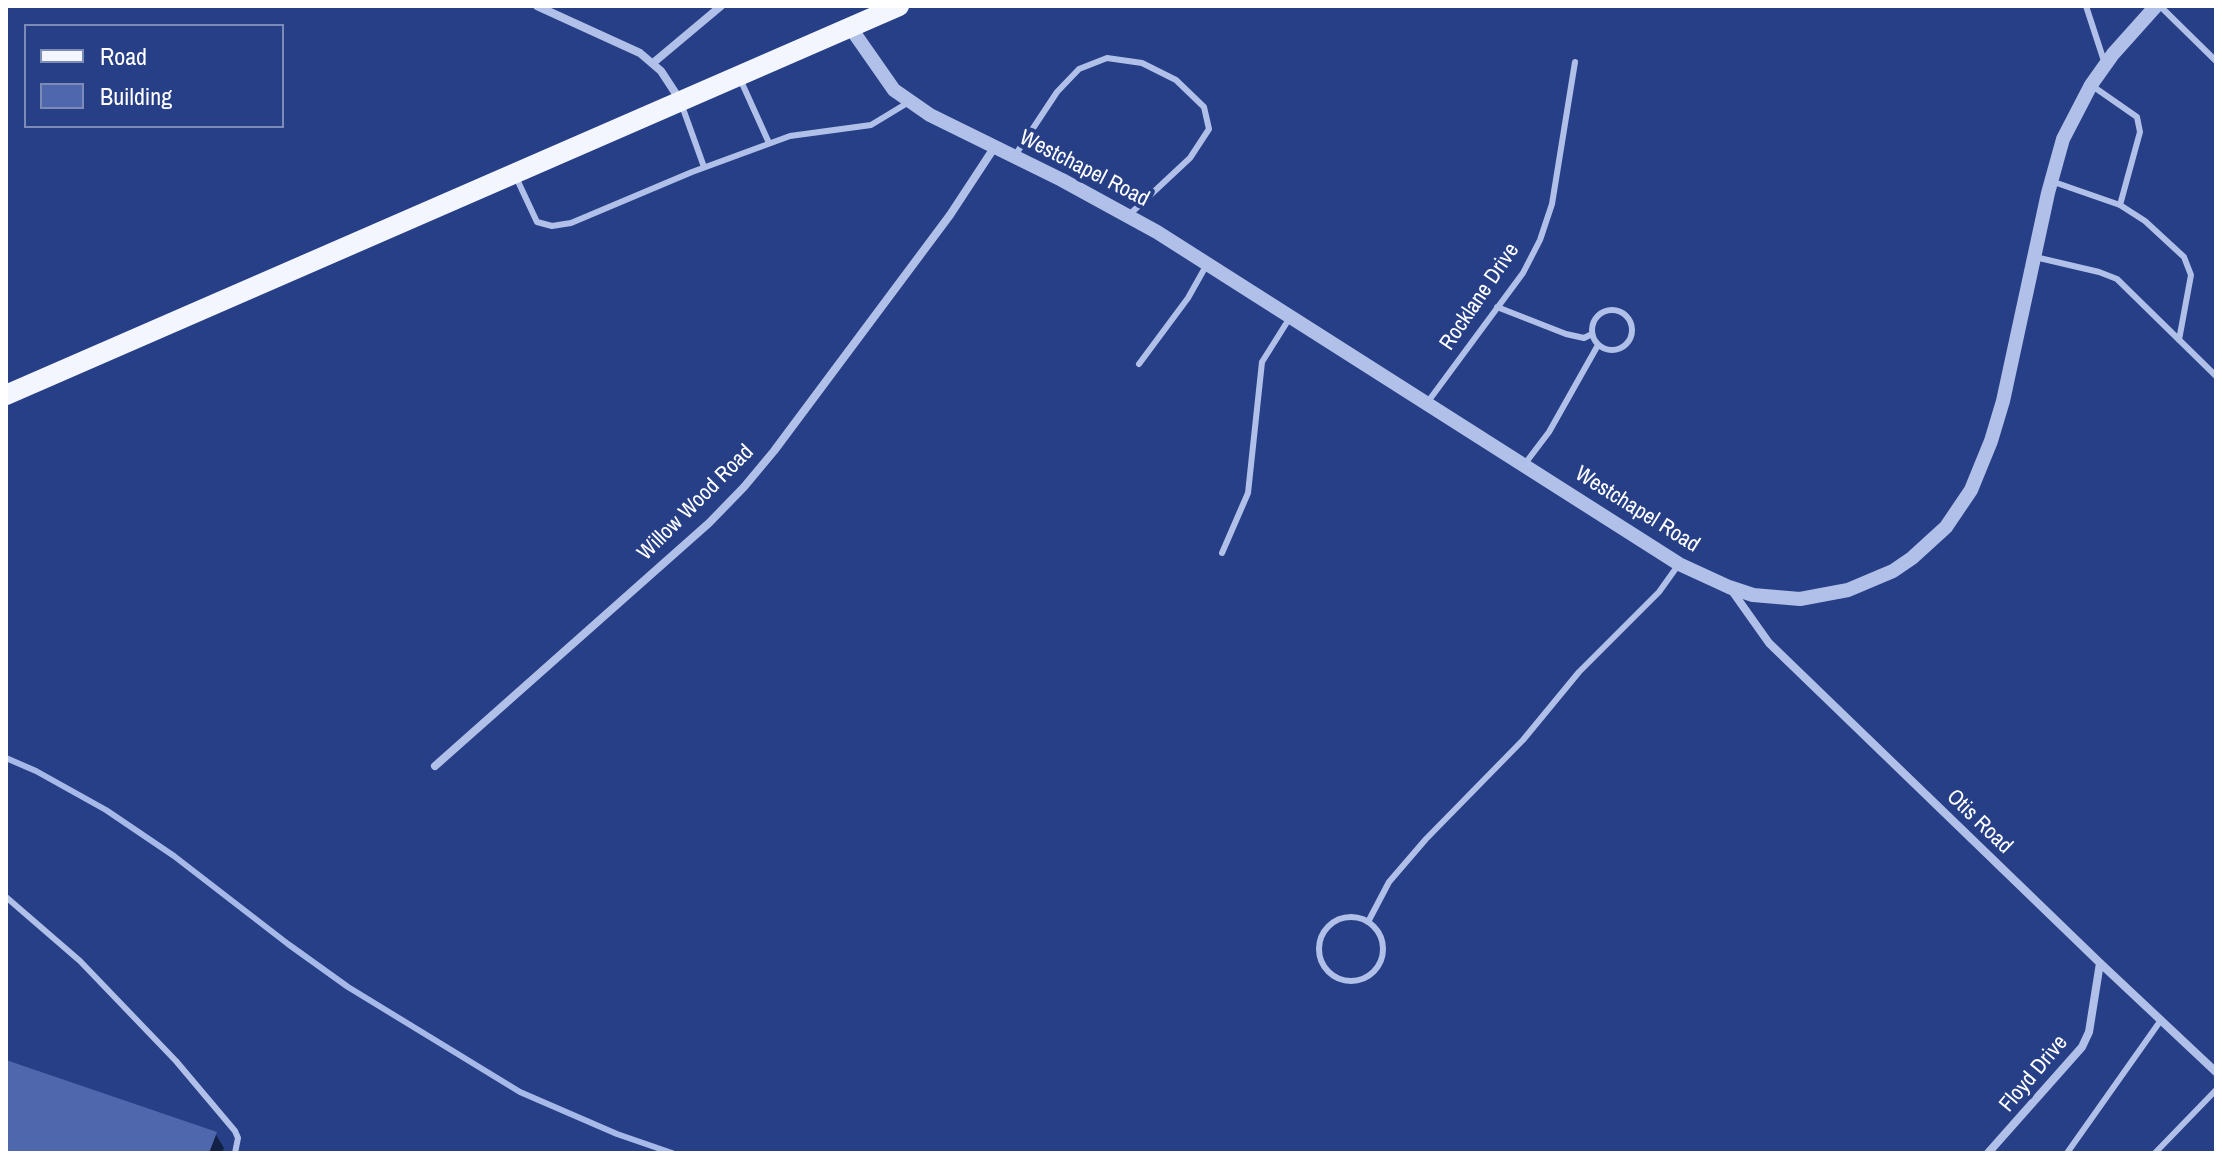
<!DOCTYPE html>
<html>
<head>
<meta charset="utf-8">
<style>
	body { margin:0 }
	#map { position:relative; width:2222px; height:1159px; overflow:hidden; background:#273f86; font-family:"Archivo Narrow",sans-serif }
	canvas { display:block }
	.frame { position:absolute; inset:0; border:8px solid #fff; pointer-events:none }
	.legend { position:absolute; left:24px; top:24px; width:260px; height:104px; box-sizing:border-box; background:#273f86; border:2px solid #7d8cb6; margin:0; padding:10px 14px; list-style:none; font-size:24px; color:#fff }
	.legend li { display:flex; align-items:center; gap:16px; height:40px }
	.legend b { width:40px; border:2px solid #7d8cb6 }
</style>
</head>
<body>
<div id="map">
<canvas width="2222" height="1159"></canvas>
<div class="frame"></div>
<ul class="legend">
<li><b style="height:10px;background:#f3f6fe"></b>Road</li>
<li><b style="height:22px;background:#4f68ad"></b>Building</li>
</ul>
</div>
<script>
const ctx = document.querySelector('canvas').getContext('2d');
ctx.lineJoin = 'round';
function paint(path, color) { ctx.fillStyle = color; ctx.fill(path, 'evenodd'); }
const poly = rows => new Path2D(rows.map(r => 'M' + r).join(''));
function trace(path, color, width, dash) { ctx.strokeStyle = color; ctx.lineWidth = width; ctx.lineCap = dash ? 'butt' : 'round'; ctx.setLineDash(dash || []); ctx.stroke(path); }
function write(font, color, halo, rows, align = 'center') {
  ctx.font = font + ' "Archivo Narrow",sans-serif'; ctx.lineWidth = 8; ctx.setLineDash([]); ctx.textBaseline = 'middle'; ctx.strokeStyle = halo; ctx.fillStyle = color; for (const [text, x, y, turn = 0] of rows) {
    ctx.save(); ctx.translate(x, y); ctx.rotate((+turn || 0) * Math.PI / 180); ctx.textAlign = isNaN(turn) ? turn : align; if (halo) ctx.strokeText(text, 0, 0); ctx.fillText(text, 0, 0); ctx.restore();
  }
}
paint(poly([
	[6,1062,215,1133,224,1148,222,1153,6,1153]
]), '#0007');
trace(poly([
	[6,758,36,771,106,810,174,856,288,944,348,987,520,1092,617,1134,672,1153]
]), '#a6b9e8', 6);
paint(poly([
	[6,1060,217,1132,209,1153,6,1153]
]), '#4f68ad');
trace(poly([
	[2086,6,2104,61],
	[2160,6,2216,61],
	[741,81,769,143],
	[2091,85,2137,117,2140,132,2120,205],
	[681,103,704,167],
	[1014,157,1057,92,1079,69,1107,58,1142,63,1176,80,1204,107,1209,129,1190,158,1130,214],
	[515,175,537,222,552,226,571,223,692,172,790,136,871,125,909,102],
	[2051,181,2120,205,2145,221,2184,257,2191,275,2179,340],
	[2035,257,2099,272,2117,279,2216,376],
	[1497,307,1566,334,1584,338,1592,334],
	'1592 330a20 20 0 1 1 40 0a20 20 0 1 1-40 0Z',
	[1139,364,1188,298,1206,266],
	[1427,403,1523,273,1540,240,1552,204,1575,62],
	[1524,465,1549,432,1598,345],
	[1222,553,1248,493,1262,362,1289,319],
	[6,897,80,961,176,1061,235,1131,238,1138,235,1153],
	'1319 949a32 32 0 1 1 64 0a32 32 0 1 1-64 0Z',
	[1368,922,1389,882,1426,839,1523,740,1579,672,1659,592,1679,564],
	[2067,1153,2161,1020],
	[2155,1153,2216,1090]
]), '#b1c0e8', 6);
trace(poly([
	[537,6,640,53,661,71,680,100],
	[653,63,721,6],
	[1730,588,1769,643,2100,963,2216,1072],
	[435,766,709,523,744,487,774,451,950,215,994,148],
	[1988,1153,2082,1047,2089,1032,2100,963]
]), '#b1c0e8', 8);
trace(poly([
	[850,27,894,90,930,115,1062,180,1157,232,1679,564,1729,587,1753,595,1800,599,1848,590,1893,571,1912,558,1946,527,1971,490,1991,441,2003,401,2048,193,2063,139,2091,85,2113,54,2156,6]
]), '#b1c0e8', 14);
trace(poly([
	[6,395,899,6]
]), '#f3f6fe', 20);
write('22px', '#fff', '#273f86', [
	["Westchapel Road",1084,169,27],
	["Rocklane Drive",1480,297,-56],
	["Willow Wood Road",696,503,-45],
	["Westchapel Road",1637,510,32],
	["Otis Road",1979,822,44],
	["Floyd Drive",2034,1074,-50]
]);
</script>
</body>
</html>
